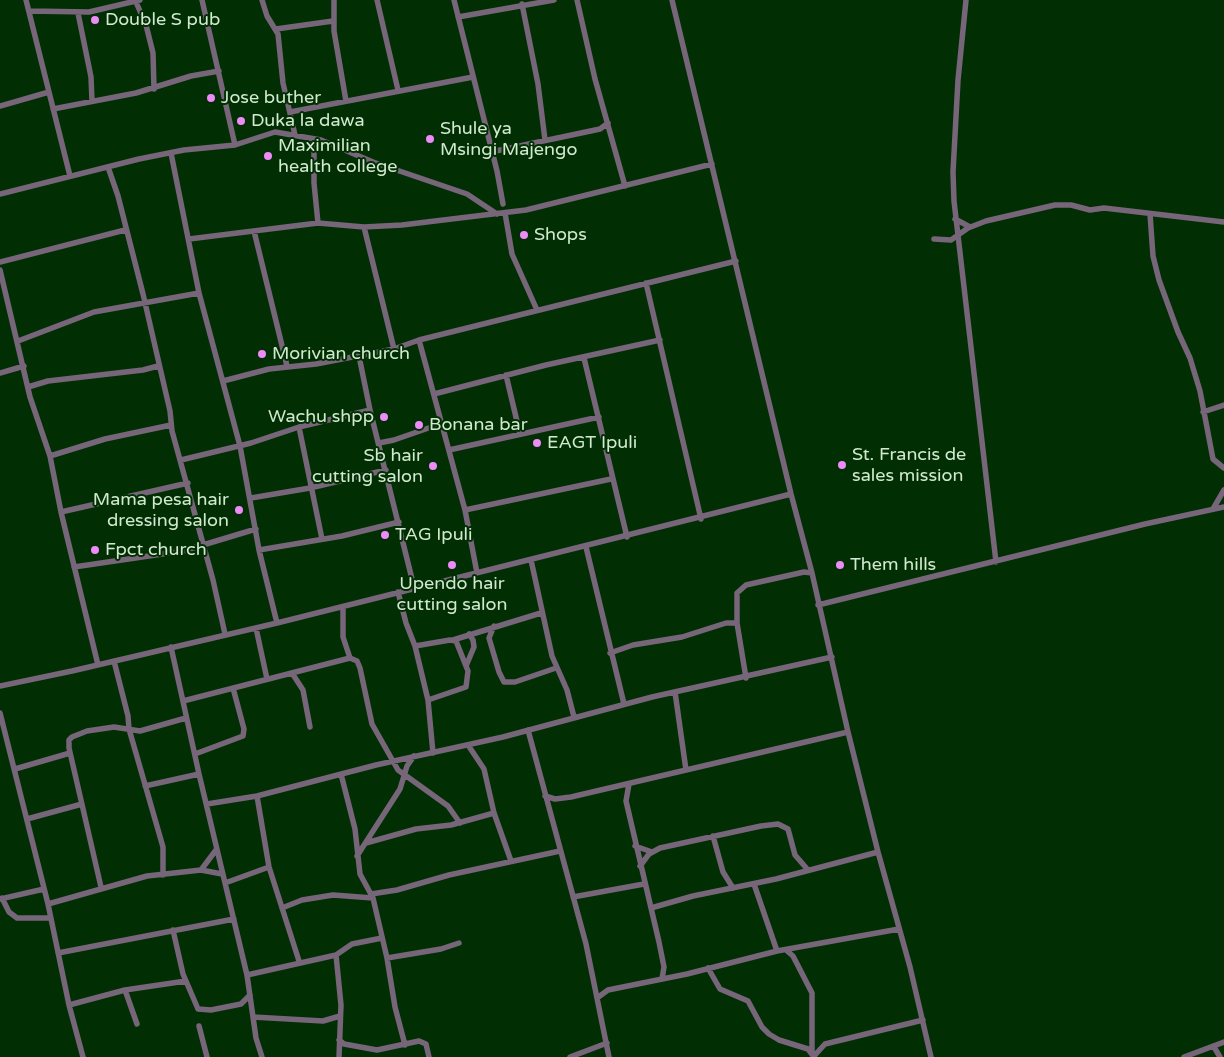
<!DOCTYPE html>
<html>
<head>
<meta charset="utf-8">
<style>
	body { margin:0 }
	canvas { display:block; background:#012e02 }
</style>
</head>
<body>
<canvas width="1224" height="1057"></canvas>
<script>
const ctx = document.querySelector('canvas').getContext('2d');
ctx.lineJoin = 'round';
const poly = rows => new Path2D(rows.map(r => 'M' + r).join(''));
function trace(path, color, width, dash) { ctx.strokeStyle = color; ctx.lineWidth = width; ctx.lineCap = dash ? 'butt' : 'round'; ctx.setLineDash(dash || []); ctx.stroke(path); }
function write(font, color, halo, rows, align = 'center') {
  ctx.font = font + ' "Varela Round",sans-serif'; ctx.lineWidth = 4; ctx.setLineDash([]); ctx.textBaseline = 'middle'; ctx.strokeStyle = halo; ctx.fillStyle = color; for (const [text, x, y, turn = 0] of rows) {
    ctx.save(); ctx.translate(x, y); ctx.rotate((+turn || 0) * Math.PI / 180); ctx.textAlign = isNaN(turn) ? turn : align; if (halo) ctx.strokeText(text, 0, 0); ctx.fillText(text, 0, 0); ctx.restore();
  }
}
trace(poly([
	[26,0,70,176],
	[202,0,235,145],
	[262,0,267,16,278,34,283,83,295,135],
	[334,0,334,31,346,101],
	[377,0,398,90],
	[454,0,497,171,503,204],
	[577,0,595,79,625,186],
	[672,0,791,494,812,573,848,732,878,852,910,967,931,1057],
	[966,0,958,80,953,172,954,201,996,562],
	[136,2,146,25,153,53,154,89],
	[522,4,538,84,545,140],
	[29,11,89,12,140,0],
	[78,13,91,77,92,101],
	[458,17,554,0],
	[276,29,333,21],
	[0,106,49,92],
	[53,109,136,93,191,76,219,71],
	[290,112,473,77],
	[314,139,314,183,318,223],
	[491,152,600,129,608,123],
	[171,153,199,293,240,446,259,550,277,623],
	[108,167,118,196,143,294,170,411,172,431,213,580,225,634],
	[0,194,139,159,184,150,235,145,275,132,321,140,373,162,467,194,497,214],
	[505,213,512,254,537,310],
	[1150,214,1153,256,1159,280,1178,332,1190,358,1200,391,1213,459,1224,468],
	[955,219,970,227],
	[364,227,402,225,526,210,712,164],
	[254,231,287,366],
	[189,239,318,223,364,227,394,349],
	[934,239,951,240,968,228,986,221,1055,205,1071,205,1090,210,1104,208,1224,222],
	[0,262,125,230],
	[0,270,30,397,50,456,61,512,98,665],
	[646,283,701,519],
	[419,340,736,261],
	[18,341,94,312,199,293],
	[359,356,370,410,414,587],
	[584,358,627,537],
	[0,373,24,366],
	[506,375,520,434],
	[223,381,269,369,316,364,394,349,419,340,465,510,477,573],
	[28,387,48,381,143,370,158,366],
	[434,394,546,365,660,340],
	[1203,412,1224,405],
	[299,427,322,539],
	[379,443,394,440,440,424],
	[449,450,599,417],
	[50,456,105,439,171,425],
	[181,460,251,443,299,427,370,410],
	[251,498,310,488,386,470],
	[1213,509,1224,490],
	[465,510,611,479],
	[61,512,188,483],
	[586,547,624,704],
	[259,550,342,536,399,522],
	[531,560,552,656,567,690,574,717],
	[74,567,183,551,256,529],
	[398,592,406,623,415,646,428,700,433,753],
	[818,605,1145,524,1224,507],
	[343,607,343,637,350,658,357,661,360,668,372,724,398,770,448,806,460,823],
	[494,626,489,638,499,672,504,682,515,682,556,668],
	[256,628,267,679],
	[453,640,541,613],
	[415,646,450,640,456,641,468,671,466,687,428,700],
	[171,647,199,774,247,975,256,1038,262,1057],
	[610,653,633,645,682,637,726,623,737,623],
	[114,661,128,716,129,729,163,847,163,875],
	[466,666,474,647,473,640,469,634],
	[292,673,303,690,310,727],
	[746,678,737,623,737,593,746,585,804,572,812,573],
	[0,686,72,671,277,623,791,494],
	[675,692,686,770],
	[183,701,350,658],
	[0,713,48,904,69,1005,83,1057],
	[528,730,586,944,609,1057],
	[468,745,484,769,494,813,511,861],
	[195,754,243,736,244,729,233,688],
	[15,769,70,753],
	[341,774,355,829,360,874,373,898,387,958,395,1007,405,1045],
	[629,784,626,801,659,942,664,967,662,979],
	[145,786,199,774],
	[257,796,269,867,299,961],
	[545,796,555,799,571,797,848,732],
	[207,804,257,796,376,765,503,737,652,697,832,657],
	[27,819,82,804],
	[713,836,723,872,733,888],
	[366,843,416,829,451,825,494,813],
	[635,846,652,852],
	[357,856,400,789,407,766,414,756],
	[640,866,649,854,660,848,761,826,778,824,788,829,795,855,808,870],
	[201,870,216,850],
	[225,883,269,867],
	[754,884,777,951],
	[101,887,69,748,69,740,72,737,87,731,114,727,140,731,186,718],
	[371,894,397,890,449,875,560,851],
	[573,897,644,884],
	[2,898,9,912,17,918,50,918],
	[0,899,44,889],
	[48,904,147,876,201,870,222,874],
	[282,908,302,900,333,895,373,898],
	[651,908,693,896,776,879,878,852],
	[173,930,183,974,198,1009,211,1010,241,1004,250,995],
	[786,950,793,956,812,993,812,1051],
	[58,953,234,919],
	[387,958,441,949,459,943],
	[708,968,720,989,748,1001,762,1027,769,1034,779,1040,808,1049,814,1057],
	[247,975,336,955],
	[125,990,137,1024],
	[597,998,608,990,687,974,777,951,899,929],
	[69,1005,125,990,186,981],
	[253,1017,323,1021,340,1016],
	[199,1026,207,1057],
	[339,1040,344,1044,377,1050,419,1041,426,1044,429,1057],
	[1214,1047,1220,1057],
	[814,1056,825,1044,923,1020],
	[339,1057,341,1005,336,955,352,944,382,938],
	[570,1057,607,1043],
	[1184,1057,1224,1042]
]), '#776579', 5.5);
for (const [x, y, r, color] of [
	[95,20,5,"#ed8cf9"],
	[211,98,5,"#ed8cf9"],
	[241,121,5,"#ed8cf9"],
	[430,139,5,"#ed8cf9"],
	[268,156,5,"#ed8cf9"],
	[524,235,5,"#ed8cf9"],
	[262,354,5,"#ed8cf9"],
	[384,417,5,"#ed8cf9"],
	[419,425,5,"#ed8cf9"],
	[537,443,5,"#ed8cf9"],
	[842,465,5,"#ed8cf9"],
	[433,466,5,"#ed8cf9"],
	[239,510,5,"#ed8cf9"],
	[385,535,5,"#ed8cf9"],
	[95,550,5,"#ed8cf9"],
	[452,565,5,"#ed8cf9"],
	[840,565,5,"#ed8cf9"]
]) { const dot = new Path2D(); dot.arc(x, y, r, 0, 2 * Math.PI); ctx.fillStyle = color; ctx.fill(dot); trace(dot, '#012e02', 2); }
write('18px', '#d1e9cf', '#012e02', [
	["Double S pub",105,20],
	["Jose buther",221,98],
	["Duka la dawa",251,121],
	["Shule ya",440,129],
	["Msingi Majengo",440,150],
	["Maximilian",278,146],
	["health college",278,167],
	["Shops",534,235],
	["Morivian church",272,354],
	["Wachu shpp",374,417,"right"],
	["Bonana bar",429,425],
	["EAGT Ipuli",547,443],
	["St. Francis de",852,455],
	["sales mission",852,476],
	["Sb hair",423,456,"right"],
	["cutting salon",423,477,"right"],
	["Mama pesa hair",229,500,"right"],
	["dressing salon",229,521,"right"],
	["TAG Ipuli",395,535],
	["Fpct church",105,550],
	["Them hills",850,565],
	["Upendo hair",452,584,"center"],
	["cutting salon",452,605,"center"]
], 'left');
</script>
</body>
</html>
